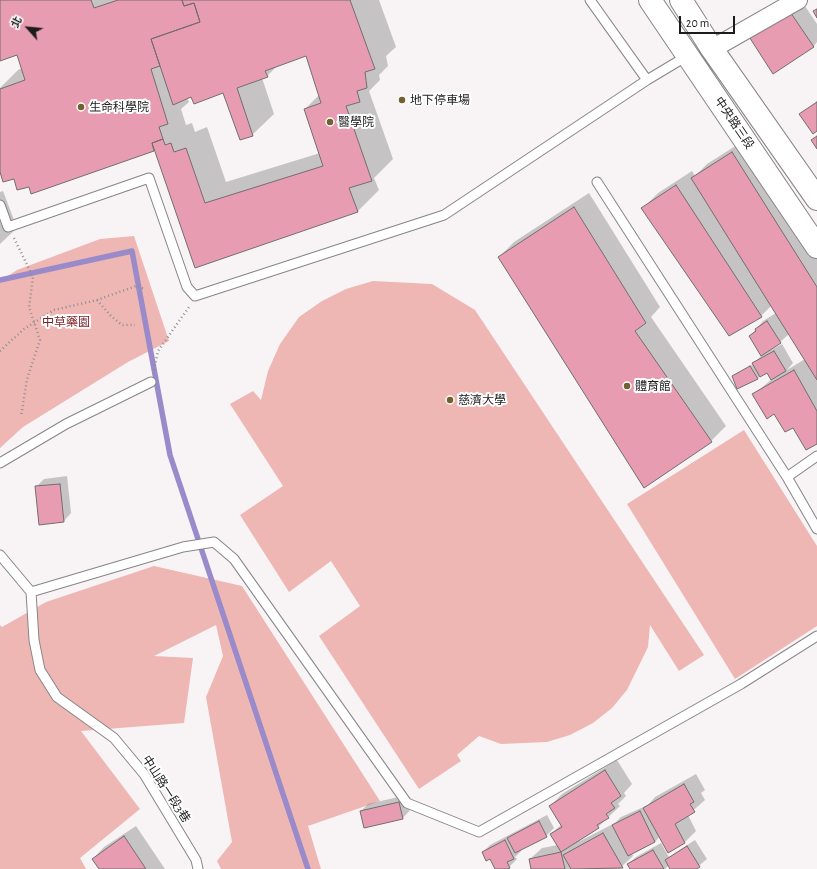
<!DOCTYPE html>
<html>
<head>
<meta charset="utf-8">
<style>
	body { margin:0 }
	#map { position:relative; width:817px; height:869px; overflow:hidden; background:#f8f4f6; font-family:"Alegreya Sans","Noto Sans TC",sans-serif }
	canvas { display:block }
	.north { position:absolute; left:8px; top:8px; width:40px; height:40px; -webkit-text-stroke:3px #fff; paint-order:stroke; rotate:297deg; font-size:11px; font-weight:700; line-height:16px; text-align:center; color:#1d1c1c }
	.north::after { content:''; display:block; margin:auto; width:14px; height:18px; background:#1d1c1c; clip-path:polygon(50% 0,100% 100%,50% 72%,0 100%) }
	.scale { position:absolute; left:679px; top:16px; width:56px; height:18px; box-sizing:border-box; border:2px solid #1d1c1c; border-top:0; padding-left:5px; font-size:12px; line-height:14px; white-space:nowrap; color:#1d1c1c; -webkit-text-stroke:3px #fff; paint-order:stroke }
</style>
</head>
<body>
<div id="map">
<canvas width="817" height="869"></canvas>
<div class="north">北</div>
<div class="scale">20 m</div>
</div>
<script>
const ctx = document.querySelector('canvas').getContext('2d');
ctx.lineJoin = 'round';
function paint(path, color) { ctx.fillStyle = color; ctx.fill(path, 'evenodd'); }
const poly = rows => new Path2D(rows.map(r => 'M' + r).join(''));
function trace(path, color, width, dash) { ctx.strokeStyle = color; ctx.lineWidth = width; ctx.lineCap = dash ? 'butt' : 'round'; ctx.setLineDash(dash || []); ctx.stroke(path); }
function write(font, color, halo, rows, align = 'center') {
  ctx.font = font + ' "Alegreya Sans","Noto Sans TC",sans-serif'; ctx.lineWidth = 4; ctx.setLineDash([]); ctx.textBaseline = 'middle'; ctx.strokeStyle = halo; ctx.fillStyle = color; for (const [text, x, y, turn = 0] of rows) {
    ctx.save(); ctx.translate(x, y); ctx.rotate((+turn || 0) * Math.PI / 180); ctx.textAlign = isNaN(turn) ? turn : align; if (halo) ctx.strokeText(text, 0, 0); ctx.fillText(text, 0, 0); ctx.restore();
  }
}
paint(poly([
	[134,236,169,341,128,362,23,427,0,448,0,281,17,270,100,239],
	[373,281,432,284,475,310,704,655,679,671,650,625,648,647,627,690,612,708,593,723,570,735,547,742,501,744,479,736,457,755,461,761,419,789,319,636,360,606,331,561,289,592,240,515,283,486,230,404,253,391,261,400,268,371,280,344,299,317,322,301,346,289],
	[744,430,817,546,817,626,735,679,627,504],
	[154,566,242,586,380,801,308,826,321,869,221,869,217,861,232,842,206,697,223,656,216,625,154,656,193,658,184,723,81,731,140,809,80,858,86,869,0,869,0,625,2,627,46,602]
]), '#eeb7b4');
paint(poly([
	[0,0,379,0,396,47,386,56,388,66,379,75,380,80,369,91,393,159,374,178,379,190,358,211,196,267,155,150,32,193,30,186,0,169,0,88,18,70,22,68,17,53,0,60],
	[307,54,319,95,305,109,320,153,226,182,207,127,195,132,192,123,186,125,181,109,189,102,187,98,224,92,252,135,274,114,262,78,267,76,278,65],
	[801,0,817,24,817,42,813,47,747,32],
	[817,101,817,130,801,114],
	[748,138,817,249,817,443,775,413,754,394,772,379,767,371,757,379,733,377,753,364,762,355,750,336,763,321,776,313,771,306,761,316,643,208,658,193,692,171,695,176,707,164],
	[789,334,805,359,787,370,793,363,782,344,769,351,769,350,780,342],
	[3,191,17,228,0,244,0,192],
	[589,193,660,307,651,317,726,426,711,441,499,257,514,242],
	[67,476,71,513,64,521,36,487,44,479],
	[617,760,632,784,624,793,626,796,618,804,620,806,598,827,579,840,580,841,615,823,621,817,648,805,655,797,696,774,705,790,701,793,705,800,688,815,696,831,685,842,669,851,660,836,655,842,632,853,633,856,619,869,532,869,530,859,542,848,558,845,551,834,562,824,550,806,562,794],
	[407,795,410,810,403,818,361,811,368,804],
	[547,815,554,828,546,836,521,849,521,851,515,857,517,859,509,867,505,869,496,869,490,858,483,852,490,845],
	[136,826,165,869,100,869,93,859,104,847],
	[695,840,707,859,695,869,671,869,669,865,665,869,631,869,628,864,636,857,661,843,669,857]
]), '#0003');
trace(poly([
	[0,280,132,251,170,455,308,869]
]), '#998aca', 5.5);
const building = poly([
	[0,0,91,0,94,8,118,0,182,0,184,6,194,3,200,22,151,39,160,66,151,69,168,124,159,127,163,139,152,143,154,151,31,194,29,187,17,190,14,179,3,182,0,172,0,89,25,80,17,55,0,61,0,0],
	[182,0,350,0,375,69,365,72,367,88,357,91,360,102,346,106,372,181,349,188,358,212,195,268,152,143,163,139,165,145,171,143,174,152,186,148,205,203,323,166,304,109,321,103,306,56,265,71,268,77,237,88,253,136,240,140,223,93,194,104,191,97,173,105,151,39,200,22,194,3,184,6,182,0],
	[786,6,814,47,773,74,746,32,786,6],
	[817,9,817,18,813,11,817,9],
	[817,102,817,131,813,134,799,114,817,102],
	[817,136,817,149,811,140,817,136],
	[732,152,817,287,817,380,691,178,732,152],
	[676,185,762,317,729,336,641,208,676,185],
	[574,207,646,323,635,331,712,442,644,488,498,257,574,207],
	[767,321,781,343,761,356,749,336,756,331,755,329,767,321],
	[774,351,786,371,771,380,767,373,760,377,752,363,774,351],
	[750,366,758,379,737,389,732,376,750,366],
	[794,370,817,411,817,444,806,450,793,428,785,432,774,414,767,419,752,394,794,370],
	[60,484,64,522,39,525,35,486,60,484],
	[605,770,621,796,611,803,615,808,606,814,609,818,597,825,599,828,561,852,550,834,562,827,549,806,605,770],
	[684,784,694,802,690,804,695,812,675,824,685,843,668,853,643,808,684,784],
	[399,802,403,819,364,828,360,811,399,802],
	[640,811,655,842,628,856,612,825,640,811],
	[539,821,547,837,515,853,507,838,539,821],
	[603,833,623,868,571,869,563,855,603,833],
	[124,836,146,869,99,869,92,859,124,836],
	[505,840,514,859,507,862,510,868,507,869,495,869,490,859,486,861,482,852,505,840],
	[687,846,700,867,697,869,670,869,665,860,687,846],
	[653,850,664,869,630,869,627,864,653,850],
	[561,852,565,869,531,869,529,859,561,852]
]);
paint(building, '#e89cb2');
trace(building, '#716d6e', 1);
const service = poly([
	[590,0,647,80],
	[597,182,787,477,817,529],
	[0,205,8,227,149,178,187,287,195,296,444,215,647,80,687,56],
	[0,463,66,424,151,382],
	[787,477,817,456],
	[0,555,31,592,34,640,40,670,57,697,114,738,144,774,196,860,198,869],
	[31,592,183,547,214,542,234,559,407,803,479,832,741,684,817,636]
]);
const minor = poly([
	[712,49,798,0]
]);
const tertiary = poly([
	[650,0,817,247],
	[681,0,712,49,817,199]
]);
trace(service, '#888487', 11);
trace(minor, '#888487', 20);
trace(tertiary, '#888487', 24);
trace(poly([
	[14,238,33,277,29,307,40,340,27,379,21,417],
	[97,300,111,316,122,325,135,325],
	[0,351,24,329,54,310,97,300,136,286,145,289],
	[154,370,158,351,189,307]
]), '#908d8e', 2.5, [1, 3]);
trace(service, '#fff', 9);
trace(minor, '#fff', 18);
trace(tertiary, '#fff', 22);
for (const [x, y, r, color] of [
	[402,100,4,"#72602e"],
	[81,107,4,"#72602e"],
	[330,122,4,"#72602e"],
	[627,386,4,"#72602e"],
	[450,400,4,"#72602e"]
]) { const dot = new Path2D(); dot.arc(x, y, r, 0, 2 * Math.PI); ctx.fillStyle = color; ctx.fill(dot); trace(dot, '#fff', 1.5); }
write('12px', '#1d1c1c', '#fff', [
	["地下停車場",410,100],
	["生命科學院",89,107],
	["醫學院",338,122],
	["體育館",635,386],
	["慈濟大學",458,400]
], 'left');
write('12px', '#1d1c1c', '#fff', [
	["中央路三段",734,123,56],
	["中山路一段3巷",166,789,57]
]);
write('12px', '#7d2326', '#fff', [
	["中草藥園",66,322]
]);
</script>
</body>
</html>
